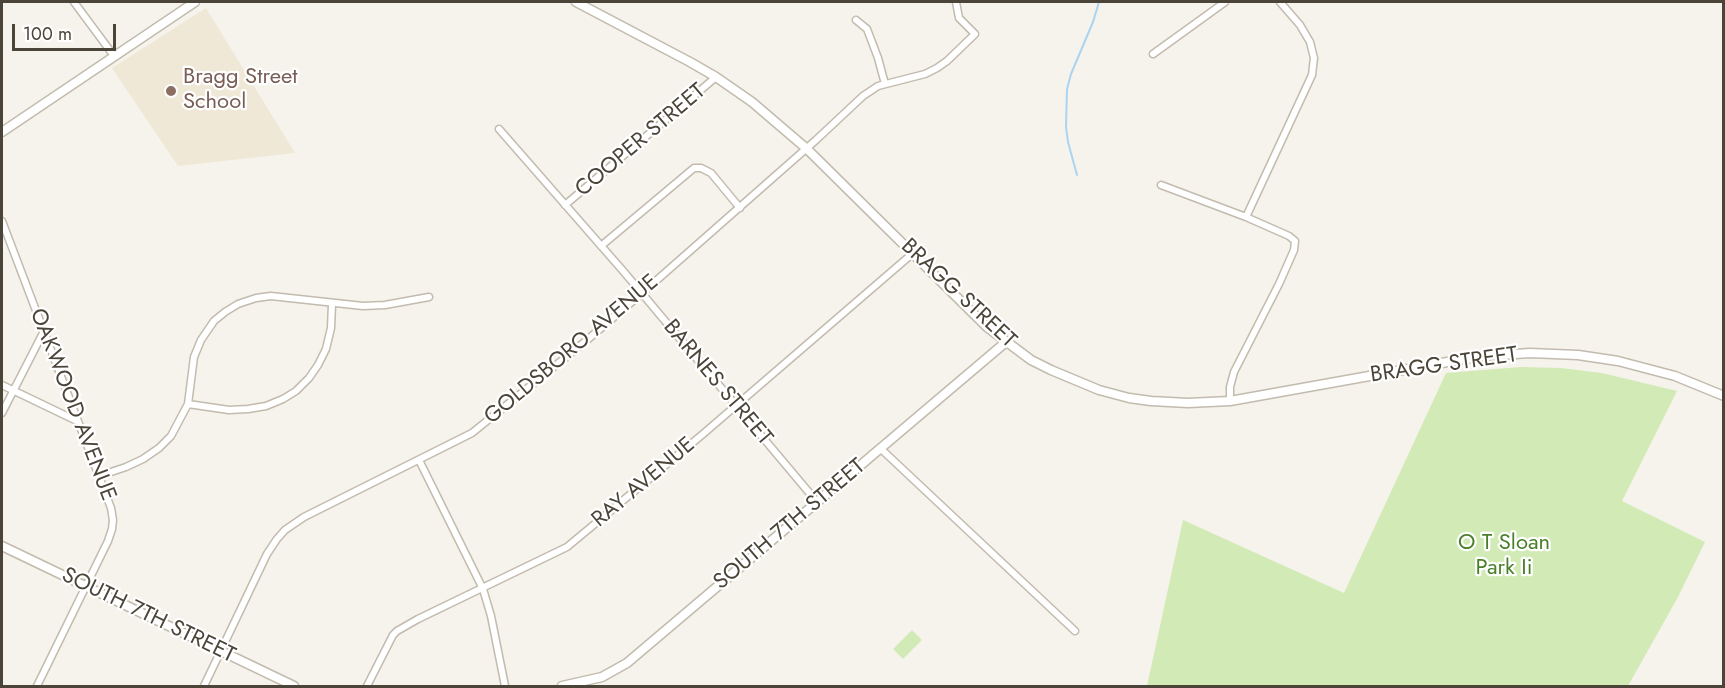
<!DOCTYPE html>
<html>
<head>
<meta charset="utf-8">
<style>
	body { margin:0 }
	#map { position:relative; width:1725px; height:688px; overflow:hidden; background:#f6f3ec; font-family:Jost,sans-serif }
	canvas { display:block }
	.frame { position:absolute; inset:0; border:3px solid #4b4439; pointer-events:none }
	.scale { position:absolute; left:12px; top:24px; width:104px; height:27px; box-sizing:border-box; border:3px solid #4b4439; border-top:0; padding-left:8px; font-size:18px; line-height:21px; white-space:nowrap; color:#4b4439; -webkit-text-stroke:4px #fff; paint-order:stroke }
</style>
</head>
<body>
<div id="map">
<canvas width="1725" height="688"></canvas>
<div class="frame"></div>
<div class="scale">100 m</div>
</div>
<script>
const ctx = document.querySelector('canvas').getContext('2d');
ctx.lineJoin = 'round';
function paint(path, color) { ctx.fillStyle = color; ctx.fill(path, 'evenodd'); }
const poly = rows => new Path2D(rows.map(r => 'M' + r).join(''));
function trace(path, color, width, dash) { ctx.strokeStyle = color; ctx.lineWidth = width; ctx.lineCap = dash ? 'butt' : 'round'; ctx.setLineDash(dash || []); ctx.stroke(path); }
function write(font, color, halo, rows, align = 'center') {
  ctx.font = font + ' Jost,sans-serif'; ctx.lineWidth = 4.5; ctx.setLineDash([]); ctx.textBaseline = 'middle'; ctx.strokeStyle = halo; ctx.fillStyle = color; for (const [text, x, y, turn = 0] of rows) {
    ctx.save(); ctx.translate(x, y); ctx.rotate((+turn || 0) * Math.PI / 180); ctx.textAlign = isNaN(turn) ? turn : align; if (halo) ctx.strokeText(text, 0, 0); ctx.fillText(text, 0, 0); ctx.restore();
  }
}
paint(poly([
	[206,8,295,153,178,166,112,68]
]), '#efe8d6');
paint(poly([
	[1521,367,1561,368,1602,373,1677,391,1622,501,1705,542,1678,597,1628,686,1147,686,1183,520,1344,593,1446,373],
	[912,630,922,640,903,659,893,649]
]), '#d2eab5');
trace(poly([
	[1077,175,1068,142,1066,127,1067,89,1071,74,1093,22,1099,2]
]), '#a9d4f2', 2);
const minor = poly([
	[74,2,114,56],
	[856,20,867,29,878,58,885,84],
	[1153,54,1225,2],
	[499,129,624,272,817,502],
	[1161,185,1246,217,1289,236,1295,241,1294,250,1279,284,1234,372,1230,387,1230,401],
	[565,205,716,77],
	[1246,217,1312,75,1314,58,1310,42,1300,25,1280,2],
	[2,221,111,508,113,520,112,529,108,541,37,686],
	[601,246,694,168,701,168,711,173,740,208],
	[2,385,77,421],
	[188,404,229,410,248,409,266,406,283,399,296,391,309,378,318,365,326,349,331,328,332,304],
	[2,413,44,331],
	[880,448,1075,631],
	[419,460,483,589,491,616,505,686],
	[99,476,126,467,143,459,159,448,171,436,188,404,194,357,201,340,214,321,225,312,238,304,256,298,271,296,363,306,385,305,429,297],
	[204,686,267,554,277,539,285,530,304,517,472,433,587,340,641,294,816,140,863,96,878,86,925,74,937,68,947,61,975,34,959,18,956,2],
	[367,686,393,635,397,631,418,619,567,547,703,434,912,254]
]);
const tertiary = poly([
	[576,2,690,62,716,77,752,102,807,149,987,327,1031,360,1051,370,1099,390,1129,398,1151,401,1188,403,1230,401,1453,361,1485,356,1530,353,1578,355,1618,361,1675,376,1724,396],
	[2,132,195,2],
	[2,546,294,686],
	[562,686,602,677,627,663,1006,342]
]);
trace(minor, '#c2bbae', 9);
trace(tertiary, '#c2bbae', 11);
trace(minor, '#fff', 6);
trace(tertiary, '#fff', 8);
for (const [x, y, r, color] of [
	[171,91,6,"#8d6e63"]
]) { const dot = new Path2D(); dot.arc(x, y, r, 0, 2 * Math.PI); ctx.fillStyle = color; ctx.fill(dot); trace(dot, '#fff', 2); }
write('22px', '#785e54', '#fff', [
	["Bragg Street",183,78],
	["School",183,103]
], 'left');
write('22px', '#4b4439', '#fff', [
	["COOPER STREET",641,141,-40],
	["BRAGG STREET",958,294,43],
	["GOLDSBORO AVENUE",572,350,-40],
	["BRAGG STREET",1444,366,-8],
	["BARNES STREET",717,383,50],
	["OAKWOOD AVENUE",72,405,69],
	["RAY AVENUE",644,483,-40],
	["SOUTH 7TH STREET",790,525,-40],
	["SOUTH 7TH STREET",148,616,26]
]);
write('22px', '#4a7f2a', '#fff', [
	["O T Sloan",1504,544],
	["Park Ii",1504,569]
]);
</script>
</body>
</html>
